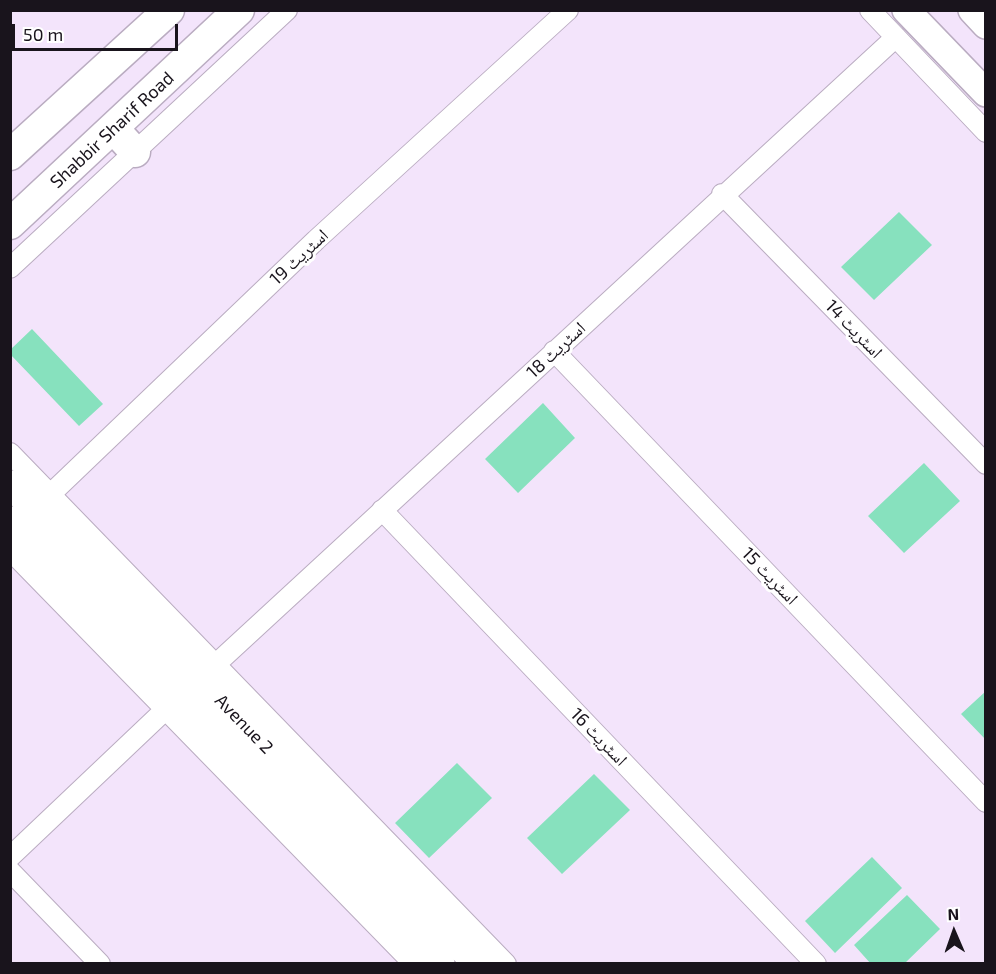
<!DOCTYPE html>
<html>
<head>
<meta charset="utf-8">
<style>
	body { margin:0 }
	#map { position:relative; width:996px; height:974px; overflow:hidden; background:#f3e4fb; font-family:"Exo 2",sans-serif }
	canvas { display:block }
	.frame { position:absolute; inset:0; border:12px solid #19141c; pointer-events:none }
	.north { position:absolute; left:924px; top:902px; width:60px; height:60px; -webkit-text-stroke:4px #fff; paint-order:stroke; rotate:358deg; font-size:16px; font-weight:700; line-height:24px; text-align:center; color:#19141c }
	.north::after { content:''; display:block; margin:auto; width:21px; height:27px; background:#19141c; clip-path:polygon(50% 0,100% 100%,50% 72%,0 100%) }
	.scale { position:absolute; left:12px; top:24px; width:166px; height:27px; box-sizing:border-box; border:3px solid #19141c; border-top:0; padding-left:8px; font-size:18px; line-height:21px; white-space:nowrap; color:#19141c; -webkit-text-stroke:4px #fff; paint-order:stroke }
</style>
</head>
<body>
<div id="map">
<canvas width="996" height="974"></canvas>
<div class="frame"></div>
<div class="north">N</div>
<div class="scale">50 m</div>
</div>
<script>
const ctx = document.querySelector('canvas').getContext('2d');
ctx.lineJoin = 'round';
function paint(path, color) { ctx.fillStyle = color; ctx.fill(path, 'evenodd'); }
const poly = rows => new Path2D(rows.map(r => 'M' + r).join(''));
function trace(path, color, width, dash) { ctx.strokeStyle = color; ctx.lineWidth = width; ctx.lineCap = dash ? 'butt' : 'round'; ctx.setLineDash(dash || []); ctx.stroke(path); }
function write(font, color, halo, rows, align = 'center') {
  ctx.font = font + ' "Exo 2","Noto Naskh Arabic",sans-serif'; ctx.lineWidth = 6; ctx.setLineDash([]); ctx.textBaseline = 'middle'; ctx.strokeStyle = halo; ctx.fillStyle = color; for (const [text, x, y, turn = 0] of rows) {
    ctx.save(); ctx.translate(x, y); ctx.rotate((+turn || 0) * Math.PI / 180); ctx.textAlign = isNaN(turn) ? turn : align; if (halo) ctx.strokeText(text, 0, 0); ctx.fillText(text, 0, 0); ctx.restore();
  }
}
paint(poly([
	[899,212,932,245,874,300,841,267],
	[32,329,103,404,79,426,10,354,10,350],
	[543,403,575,438,518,493,485,459],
	[924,463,960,501,904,553,868,516],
	[986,691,986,740,961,714],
	[457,763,492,798,429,858,395,823],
	[594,774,630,810,562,874,527,838],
	[872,857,902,888,835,953,805,921],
	[907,895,940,929,904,964,871,964,854,945]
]), '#87e1be');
const minor = poly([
	[870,10,986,132],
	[722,194,986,464],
	[10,268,287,10],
	[554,351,986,802],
	[10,453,506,964],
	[35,509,316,240,568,10],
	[382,510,816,964],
	[10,550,414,964],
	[216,664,896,37],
	[10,857,165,710],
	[10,871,100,964]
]);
const secondary = poly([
	[906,10,986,93],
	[972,10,986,25],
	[10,484,477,964],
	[10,520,441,964]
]);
const primary = poly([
	[114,129,135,152],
	[10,155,169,10],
	[10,224,239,10]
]);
trace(minor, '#baacc1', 22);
trace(secondary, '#baacc1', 30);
trace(primary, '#baacc1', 33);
trace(minor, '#fff', 20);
trace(secondary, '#fff', 27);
trace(primary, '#fff', 30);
write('18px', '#19141c', '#fff', [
	["Shabbir Sharif Road",112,130,-43],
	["اسٹریٹ 19",299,257,-43],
	["اسٹریٹ 14",854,329,46],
	["اسٹریٹ 18",556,350,-43],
	["اسٹریٹ 15",770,576,46],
	["Avenue 2",244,724,46],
	["اسٹریٹ 16",599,737,46]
]);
</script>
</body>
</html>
